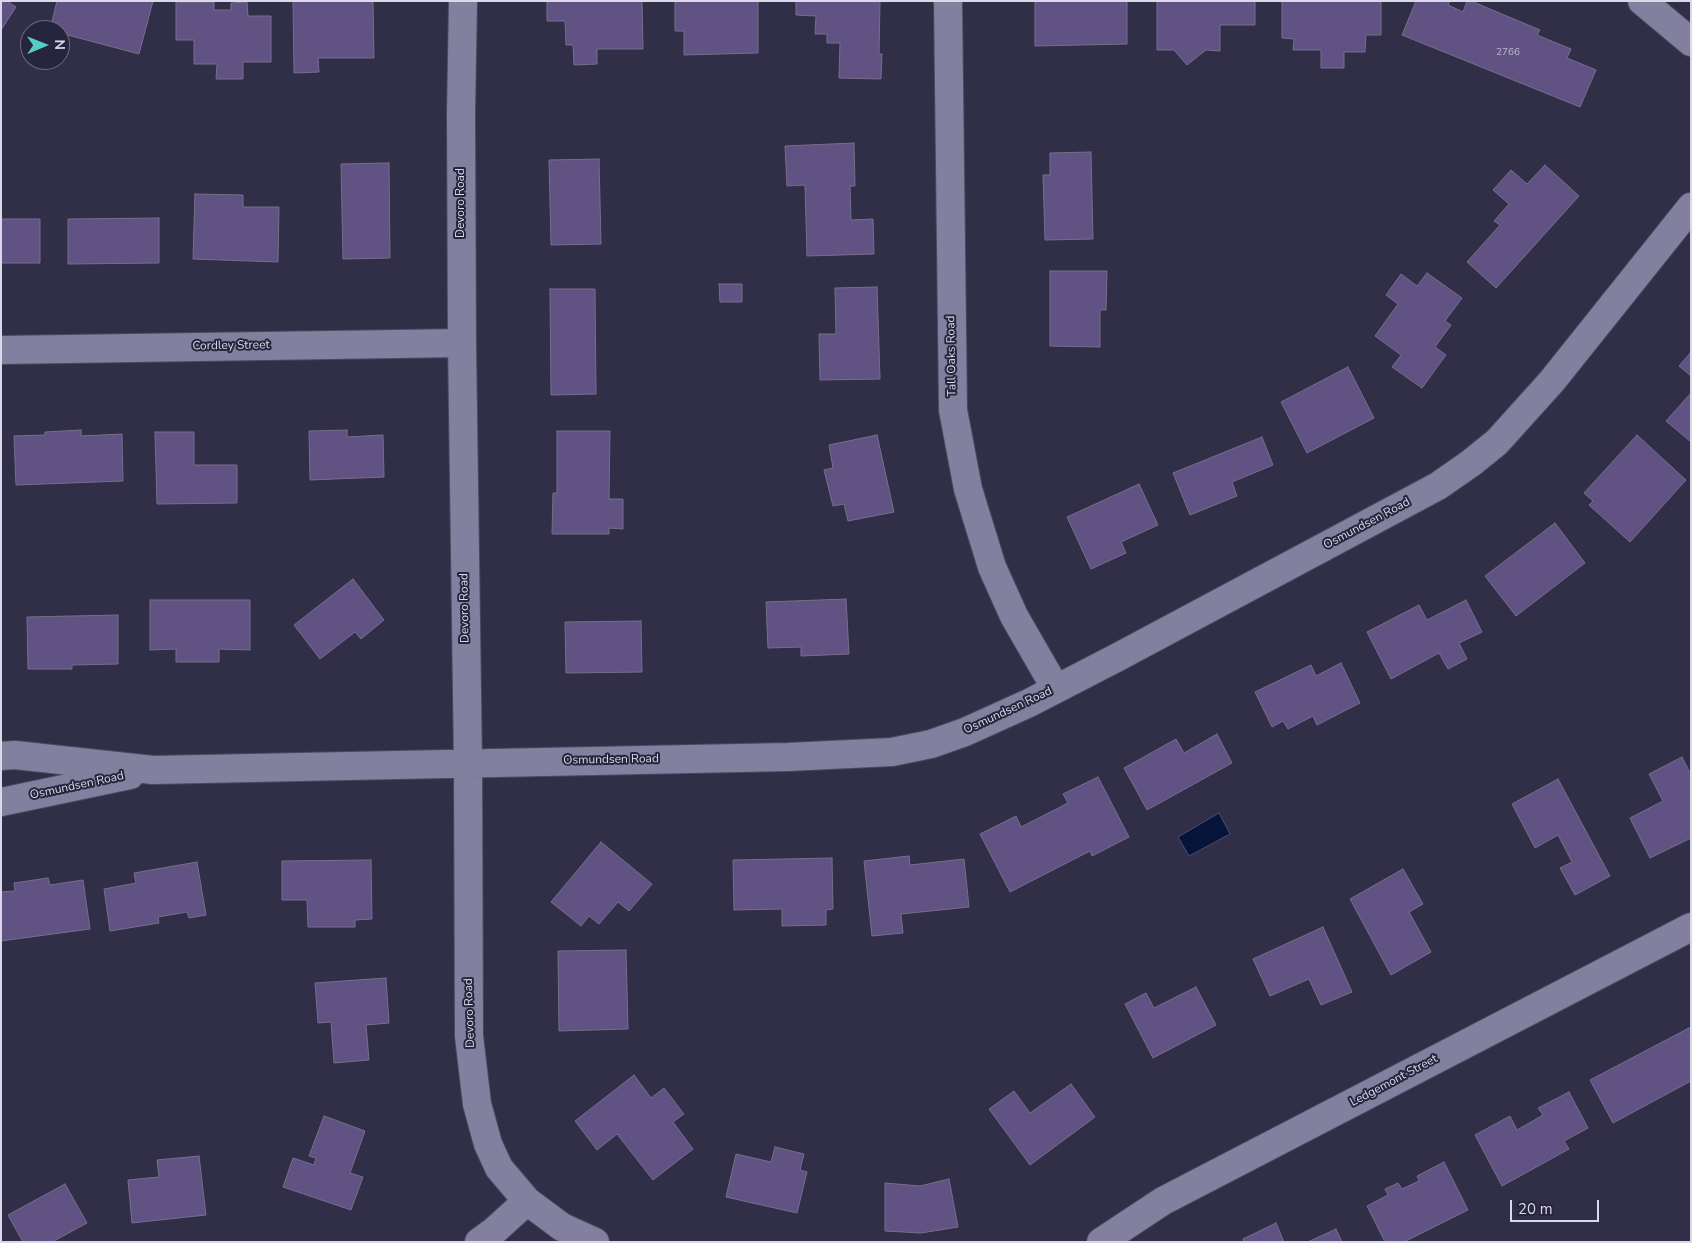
<!DOCTYPE html>
<html>
<head>
<meta charset="utf-8">
<style>
	body { margin:0 }
	#map { position:relative; width:1692px; height:1243px; overflow:hidden; background:#312e48; font-family:"Nunito Sans",sans-serif }
	canvas { display:block }
	.frame { position:absolute; inset:0; border:2px solid #dad9ea; pointer-events:none }
	.north { position:absolute; left:20px; top:20px; width:50px; height:50px; box-sizing:border-box; background:#27243d; border:1px solid #6f6c82; border-radius:50%; rotate:89deg; font-size:14px; font-weight:700; line-height:20px; text-align:center; color:#dad9ea }
	.north::after { content:''; display:block; margin:auto; width:18px; height:22px; background:#54cdc8; clip-path:polygon(50% 0,100% 100%,50% 72%,0 100%) }
	.scale { position:absolute; left:1510px; top:1200px; width:89px; height:22px; box-sizing:border-box; border:2px solid #dad9ea; border-top:0; padding-left:6px; font-size:15px; line-height:18px; white-space:nowrap; color:#dad9ea; -webkit-text-stroke:4px #27243d; paint-order:stroke }
</style>
</head>
<body>
<div id="map">
<canvas width="1692" height="1243"></canvas>
<div class="frame"></div>
<div class="north">N</div>
<div class="scale">20 m</div>
</div>
<script>
const ctx = document.querySelector('canvas').getContext('2d');
ctx.lineJoin = 'round';
function paint(path, color) { ctx.fillStyle = color; ctx.fill(path, 'evenodd'); }
const poly = rows => new Path2D(rows.map(r => 'M' + r).join(''));
function trace(path, color, width, dash) { ctx.strokeStyle = color; ctx.lineWidth = width; ctx.lineCap = dash ? 'butt' : 'round'; ctx.setLineDash(dash || []); ctx.stroke(path); }
function write(font, color, halo, rows, align = 'center') {
  ctx.font = font + ' "Nunito Sans",sans-serif'; ctx.lineWidth = 4; ctx.setLineDash([]); ctx.textBaseline = 'middle'; ctx.strokeStyle = halo; ctx.fillStyle = color; for (const [text, x, y, turn = 0] of rows) {
    ctx.save(); ctx.translate(x, y); ctx.rotate((+turn || 0) * Math.PI / 180); ctx.textAlign = isNaN(turn) ? turn : align; if (halo) ctx.strokeText(text, 0, 0); ctx.fillText(text, 0, 0); ctx.restore();
  }
}
const water = poly([
	[1219,813,1230,834,1189,856,1178,837,1219,813]
]);
paint(water, '#06143a');
trace(water, '#464f6f', 1);
const building = poly([
	[1,1,7,1,16,7,1,30,1,1],
	[57,1,153,1,139,54,60,33,60,30,50,30,57,1],
	[293,1,373,1,374,58,318,58,319,72,294,73,293,1],
	[547,1,642,1,643,49,597,49,597,64,574,65,573,45,566,45,565,21,547,21,547,1],
	[675,1,758,1,758,53,684,55,684,31,675,31,675,1],
	[796,1,880,1,879,54,882,54,881,79,839,78,840,43,827,43,827,34,815,34,816,16,796,15,796,1],
	[1035,1,1127,1,1127,44,1035,46,1035,1],
	[1157,1,1255,1,1255,25,1220,25,1220,51,1206,50,1187,65,1174,50,1157,50,1157,1],
	[1282,1,1381,1,1381,35,1366,35,1365,52,1344,52,1344,68,1321,68,1321,50,1293,50,1294,39,1282,38,1282,1],
	[1416,1,1450,1,1448,5,1463,12,1467,1,1471,1,1540,30,1537,35,1571,49,1567,58,1596,70,1580,107,1402,35,1416,1],
	[176,2,214,2,214,10,231,10,231,3,247,2,248,16,271,16,271,62,243,62,243,79,216,79,217,64,194,64,194,40,176,40,176,2],
	[854,143,855,186,850,186,851,220,873,219,874,254,807,256,805,185,787,186,785,146,854,143],
	[1091,152,1093,239,1045,240,1043,175,1050,175,1050,153,1091,152],
	[599,159,601,244,551,245,549,160,599,159],
	[389,163,390,258,343,259,341,164,389,163],
	[1545,165,1579,196,1496,288,1467,262,1500,225,1494,221,1509,204,1493,190,1511,170,1527,184,1545,165],
	[195,194,243,195,243,207,279,207,278,262,193,259,195,194],
	[159,218,159,263,68,264,68,219,159,218],
	[1,219,40,219,40,263,1,263,1,219],
	[1050,271,1107,271,1106,310,1100,310,1100,347,1050,346,1050,271],
	[1427,273,1462,298,1445,321,1451,325,1435,347,1446,355,1422,388,1392,367,1401,355,1375,336,1398,304,1386,295,1401,274,1417,286,1427,273],
	[719,284,742,284,742,302,720,302,719,284],
	[877,287,880,379,820,380,819,334,836,334,835,288,877,287],
	[550,289,595,289,596,394,551,395,550,289],
	[1691,352,1691,376,1679,366,1691,352],
	[1348,367,1374,418,1307,453,1281,402,1348,367],
	[1691,393,1691,442,1666,421,1691,393],
	[81,430,81,436,122,434,123,481,16,485,14,436,45,435,45,432,81,430],
	[347,430,347,437,383,435,384,477,310,480,309,431,347,430],
	[557,431,610,431,609,499,623,499,623,529,609,528,609,534,552,534,553,493,557,493,557,431],
	[155,432,194,432,194,465,237,465,237,503,157,504,155,432],
	[877,435,894,512,848,521,844,504,833,506,824,470,833,468,829,445,877,435],
	[1637,435,1686,480,1630,542,1589,505,1593,501,1584,493,1637,435],
	[1262,437,1273,465,1232,482,1237,496,1190,515,1173,473,1262,437],
	[1139,484,1158,525,1121,542,1126,553,1091,569,1067,517,1139,484],
	[1555,523,1585,563,1516,616,1485,576,1555,523],
	[353,579,384,620,361,639,355,632,320,659,294,625,353,579],
	[846,599,849,654,801,656,801,647,768,648,766,602,846,599],
	[150,600,250,600,250,650,219,649,219,662,176,662,176,649,150,650,150,600],
	[1466,600,1482,632,1459,643,1467,659,1448,669,1439,653,1391,679,1367,632,1419,605,1427,620,1466,600],
	[118,615,118,664,72,665,72,669,28,669,27,617,118,615],
	[641,621,642,672,566,673,565,622,641,621],
	[1341,663,1360,703,1317,725,1313,716,1288,729,1283,721,1272,727,1255,692,1311,665,1316,676,1341,663],
	[1217,734,1232,763,1147,810,1124,768,1176,739,1184,753,1217,734],
	[1682,757,1691,775,1691,838,1650,858,1630,818,1663,801,1649,774,1682,757],
	[1098,777,1129,837,1092,856,1090,851,1010,892,980,834,1016,816,1021,827,1068,803,1063,794,1098,777],
	[1558,779,1610,876,1575,895,1560,868,1572,862,1558,835,1535,848,1512,804,1558,779],
	[601,842,652,884,629,911,618,902,599,924,589,916,581,926,551,902,601,842],
	[909,856,910,865,964,859,969,907,901,914,903,933,872,936,864,861,909,856],
	[832,858,833,909,826,910,826,925,782,926,782,909,734,910,733,860,832,858],
	[371,860,372,919,355,920,355,927,308,927,307,900,282,900,282,861,371,860],
	[197,862,206,915,189,918,187,912,158,917,159,923,110,931,104,889,136,883,134,873,197,862],
	[1403,869,1423,904,1409,912,1431,952,1391,975,1350,899,1403,869],
	[48,878,50,885,83,880,90,929,1,941,1,892,15,891,14,883,48,878],
	[1323,927,1352,992,1321,1005,1309,979,1270,996,1253,959,1323,927],
	[626,950,628,1029,559,1031,558,951,626,950],
	[386,978,389,1023,366,1025,369,1060,334,1063,331,1022,318,1023,315,983,386,978],
	[1196,987,1216,1025,1153,1058,1125,1004,1146,993,1154,1008,1196,987],
	[1689,1028,1691,1030,1691,1081,1613,1123,1590,1080,1689,1028],
	[634,1075,651,1098,664,1088,684,1114,673,1122,693,1149,653,1180,617,1134,597,1150,575,1121,634,1075],
	[1071,1084,1095,1117,1030,1165,989,1109,1014,1091,1030,1113,1071,1084],
	[1569,1092,1588,1128,1564,1141,1569,1149,1502,1186,1475,1135,1510,1116,1517,1130,1543,1115,1538,1108,1569,1092],
	[324,1116,365,1131,350,1173,363,1177,351,1210,283,1187,293,1158,314,1165,316,1158,309,1156,324,1116],
	[775,1147,804,1154,800,1170,807,1172,797,1213,726,1197,736,1154,771,1162,775,1147],
	[199,1156,206,1215,132,1223,128,1180,159,1177,157,1160,199,1156],
	[1444,1162,1468,1210,1404,1242,1385,1242,1367,1206,1388,1195,1385,1189,1398,1183,1402,1189,1419,1181,1417,1176,1444,1162],
	[949,1179,958,1227,921,1233,885,1231,885,1183,920,1186,949,1179],
	[65,1184,87,1223,52,1242,23,1242,8,1215,65,1184],
	[1276,1223,1284,1242,1244,1242,1243,1239,1276,1223],
	[1336,1229,1342,1242,1308,1242,1336,1229]
]);
paint(building, '#605282');
trace(building, '#766f8c', 1);
const minor = poly([
	[463,1,461,113,462,343,468,763,469,1036,477,1104,488,1144,499,1168,527,1201,562,1227,595,1242],
	[948,1,953,410,968,489,992,567,1014,616,1056,689],
	[1642,1,1691,42],
	[1,350,462,343],
	[1,756,15,755,153,770,788,757,892,752,931,744,965,732,1029,703,1118,657,1438,486,1471,463,1497,442,1552,381,1691,207],
	[1,802,130,775],
	[479,1242,494,1231,527,1201],
	[1101,1242,1163,1201,1691,927]
]);
trace(minor, '#4b495f', 30);
trace(minor, '#82809e', 28);
write('10px', '#bcb7d0', null, [
	["2766",1508,53]
]);
write('12px', '#dad9ea', '#27243d', [
	["Devoro Road",461,203,-90],
	["Cordley Street",231,346,-1],
	["Tall Oaks Road",952,356,-91],
	["Osmundsen Road",1367,524,-28],
	["Devoro Road",465,608,-91],
	["Osmundsen Road",1008,711,-25],
	["Osmundsen Road",611,760,-1],
	["Osmundsen Road",77,786,-12],
	["Devoro Road",470,1013,-92],
	["Ledgemont Street",1394,1081,-28]
]);
</script>
</body>
</html>
